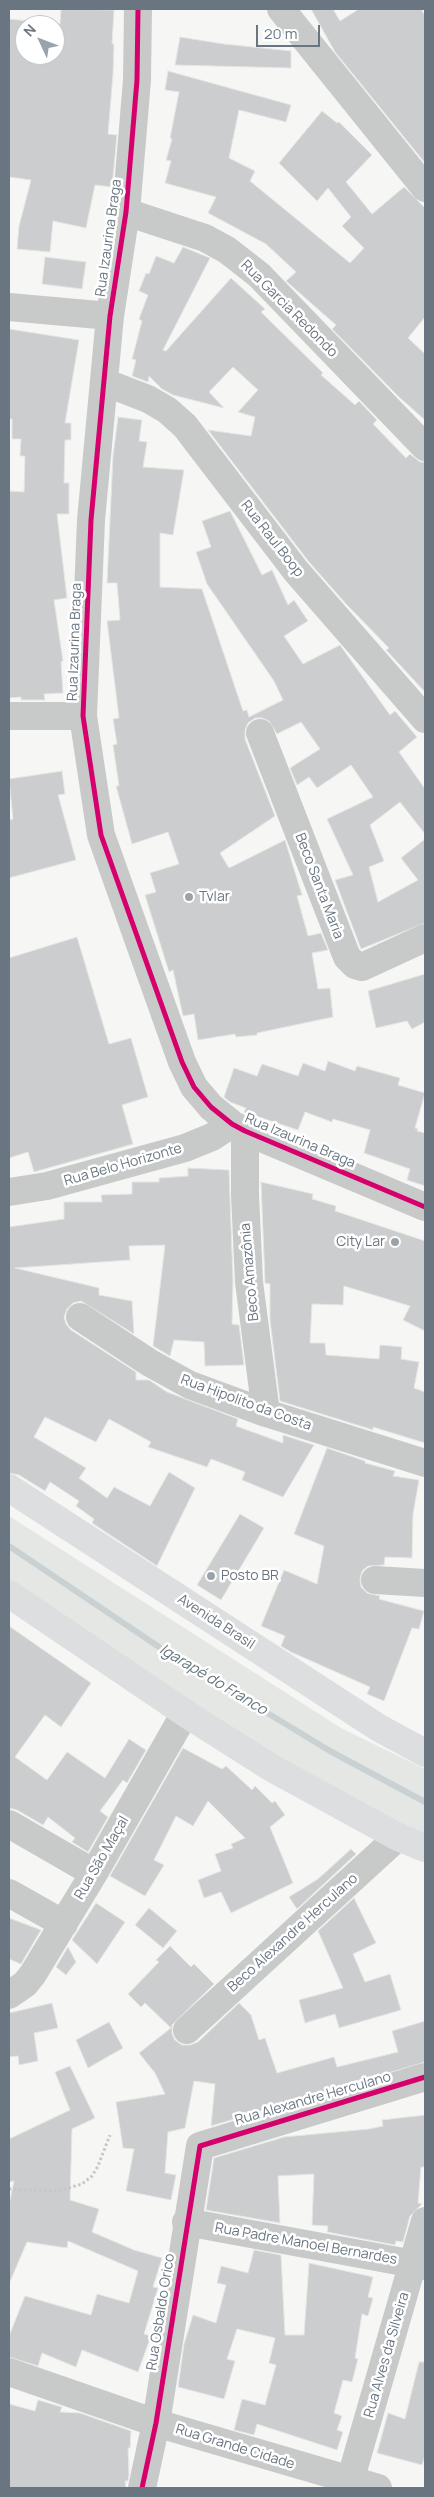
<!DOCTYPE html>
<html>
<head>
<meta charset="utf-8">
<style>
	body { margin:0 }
	#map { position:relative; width:434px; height:2497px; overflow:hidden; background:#f6f6f5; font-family:Manrope,sans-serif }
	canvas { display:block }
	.frame { position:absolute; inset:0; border:10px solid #697682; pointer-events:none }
	.north { position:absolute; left:15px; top:15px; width:50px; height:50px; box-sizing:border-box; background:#fff; border:1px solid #c3c8cd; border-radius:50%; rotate:313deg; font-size:14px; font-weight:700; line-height:20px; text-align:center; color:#697682 }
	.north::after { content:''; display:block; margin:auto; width:18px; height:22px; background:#9aa3aa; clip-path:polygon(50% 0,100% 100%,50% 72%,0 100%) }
	.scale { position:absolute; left:256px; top:25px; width:64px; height:22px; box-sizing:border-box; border:2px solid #697682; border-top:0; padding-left:6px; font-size:15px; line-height:18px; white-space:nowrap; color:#697682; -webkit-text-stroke:4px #fff; paint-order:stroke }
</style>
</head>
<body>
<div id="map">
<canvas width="434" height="2497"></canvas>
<div class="frame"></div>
<div class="north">N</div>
<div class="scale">20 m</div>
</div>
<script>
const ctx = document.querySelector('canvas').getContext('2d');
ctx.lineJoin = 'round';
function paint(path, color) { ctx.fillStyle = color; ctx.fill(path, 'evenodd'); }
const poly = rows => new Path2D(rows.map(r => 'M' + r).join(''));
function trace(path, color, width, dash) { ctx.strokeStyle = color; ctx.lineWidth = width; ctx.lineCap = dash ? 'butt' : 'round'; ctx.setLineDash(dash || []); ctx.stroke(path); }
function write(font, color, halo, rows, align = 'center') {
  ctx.font = font + ' Manrope,sans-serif'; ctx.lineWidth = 5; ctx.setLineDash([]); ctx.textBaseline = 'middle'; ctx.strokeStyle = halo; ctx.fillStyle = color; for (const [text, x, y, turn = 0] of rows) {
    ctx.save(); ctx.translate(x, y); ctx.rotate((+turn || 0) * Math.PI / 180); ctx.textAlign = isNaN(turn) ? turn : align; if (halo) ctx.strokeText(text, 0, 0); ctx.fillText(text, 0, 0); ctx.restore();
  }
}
paint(poly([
	[9,1516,341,1728,425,1769,425,1834,377,1814,307,1774,160,1684,9,1579]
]), '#e4e7e3');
trace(poly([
	[9,1546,162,1649,330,1751,425,1802]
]), '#cad1d3', 6);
const building = poly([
	[61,9,114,10,112,44,114,44,113,74,108,134,117,135,112,187,95,185,86,228,53,221,50,252,17,249,19,226,31,180,9,177,9,19,60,24,61,9],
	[25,25,55,25,55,55,25,55,25,25],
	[311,9,333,9,340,21,359,9,421,9,425,16,425,163,335,52,311,9],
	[180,37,224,44,291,51,291,68,175,65,180,37],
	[168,71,291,105,286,122,239,110,229,158,255,171,250,181,350,263,364,248,342,226,351,217,328,188,317,201,279,163,322,111,337,123,339,122,372,155,346,182,372,214,404,187,425,208,425,317,408,338,425,354,425,420,399,397,332,329,336,325,286,281,296,272,266,244,208,213,216,197,165,183,171,161,166,160,172,139,170,138,179,92,165,90,168,71],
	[183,247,210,258,163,350,166,351,231,278,265,309,261,312,323,373,321,375,355,405,359,401,377,420,373,424,406,458,410,454,420,462,425,462,425,692,386,650,389,648,347,605,309,562,208,430,251,436,255,417,238,412,258,390,233,367,209,392,224,408,173,395,162,389,149,376,148,382,132,376,136,360,132,359,142,321,139,319,148,295,139,291,146,273,149,274,156,256,174,263,183,247],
	[45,257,86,262,82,289,42,284,45,257],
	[9,329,79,340,65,423,71,423,71,440,65,440,64,483,69,483,69,514,57,514,67,598,54,600,63,661,61,662,63,693,44,694,45,700,21,700,21,697,9,698,9,491,24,492,25,456,20,456,21,439,12,439,12,419,9,419,9,329],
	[118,417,142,420,139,441,147,442,143,467,184,470,173,535,160,533,160,587,202,589,243,711,247,710,249,717,283,700,274,681,207,584,196,552,211,547,202,521,230,511,262,575,272,570,288,605,294,600,308,621,284,636,303,664,340,645,390,715,395,711,417,737,399,752,425,789,425,834,400,802,370,825,384,861,369,867,378,902,418,880,401,858,425,839,425,923,361,949,335,880,353,875,327,819,373,797,351,765,317,788,309,777,297,785,290,768,320,749,301,722,277,734,269,721,262,718,255,718,248,723,245,730,245,739,275,816,220,853,229,868,285,840,302,895,297,896,308,936,321,933,328,950,312,953,318,989,330,988,333,1017,257,1033,257,1035,236,1037,235,1034,198,1040,194,1014,183,1016,173,970,169,972,145,895,156,892,150,873,179,864,168,832,132,844,116,786,119,786,113,745,117,744,113,719,119,718,107,621,120,620,117,583,107,583,113,456,118,417],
	[62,771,65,794,58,795,76,860,9,878,9,820,13,819,9,779,62,771],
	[77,937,109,1044,131,1038,148,1097,122,1105,133,1144,34,1172,28,1152,9,1158,9,958,77,937],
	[425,974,425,1022,412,1029,407,1021,376,1028,368,991,425,974],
	[328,1061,355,1071,357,1066,400,1078,398,1085,425,1093,415,1128,418,1129,417,1131,425,1133,425,1186,407,1180,410,1169,364,1153,370,1130,333,1119,332,1122,305,1112,298,1130,244,1112,246,1108,230,1102,224,1097,234,1068,257,1076,262,1064,298,1076,303,1063,325,1071,328,1061],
	[188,1168,229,1170,233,1280,232,1324,239,1325,244,1365,205,1366,204,1342,174,1340,170,1356,153,1346,165,1245,129,1246,130,1260,15,1268,99,1288,99,1295,132,1301,134,1334,81,1301,73,1303,67,1309,64,1317,66,1324,71,1330,136,1372,136,1380,149,1380,167,1392,238,1419,236,1426,283,1443,283,1435,314,1445,283,1497,242,1480,245,1472,211,1459,207,1467,148,1447,151,1442,109,1419,96,1442,45,1417,34,1437,86,1468,79,1478,107,1498,114,1487,150,1506,169,1472,195,1488,157,1566,92,1523,94,1519,76,1506,79,1501,50,1482,45,1491,19,1475,9,1473,9,1227,64,1219,64,1202,102,1202,101,1195,132,1194,132,1182,159,1182,159,1178,188,1176,188,1168],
	[261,1182,313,1194,312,1199,336,1206,335,1211,425,1241,425,1331,403,1320,410,1306,344,1286,343,1305,312,1304,310,1343,325,1343,326,1355,379,1359,380,1345,402,1347,401,1359,419,1362,414,1388,425,1392,425,1443,373,1427,373,1430,280,1401,270,1320,270,1284,265,1283,265,1281,261,1182],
	[327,1448,365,1461,365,1463,395,1471,393,1476,419,1480,413,1514,412,1558,385,1557,384,1565,368,1566,362,1571,360,1579,361,1587,367,1593,380,1596,379,1599,424,1611,419,1629,412,1628,384,1701,367,1694,370,1687,291,1652,281,1646,285,1636,261,1626,284,1570,317,1584,324,1546,294,1534,327,1448],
	[240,1514,264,1528,221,1600,197,1585,240,1514],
	[9,1626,91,1683,61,1727,45,1715,15,1757,47,1780,67,1752,105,1778,129,1739,146,1750,127,1783,123,1780,100,1811,108,1817,88,1852,72,1842,75,1838,48,1817,43,1825,17,1810,9,1808,9,1626],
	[183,1748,222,1769,226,1766,252,1790,255,1786,272,1803,275,1801,285,1815,270,1827,293,1883,231,1913,221,1892,204,1898,198,1880,221,1871,215,1854,233,1848,231,1844,245,1838,208,1801,193,1826,176,1816,154,1860,164,1865,145,1896,110,1876,183,1748],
	[351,1849,356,1854,297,1909,289,1897,318,1879,351,1849],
	[354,1898,376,1943,353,1954,365,1982,390,1974,401,2010,339,2028,335,2014,305,2023,299,2000,343,1988,318,1931,354,1898],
	[96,1903,125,1922,97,1964,72,1940,96,1903],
	[149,1908,177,1931,163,1948,135,1925,149,1908],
	[9,1918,41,1930,21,1964,9,1959,9,1918],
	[170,1946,191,1967,194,1964,214,1984,172,2025,172,2034,175,2040,182,2045,190,2045,198,2042,239,2003,251,2015,259,2040,265,2038,277,2073,334,2057,337,2067,398,2052,392,2031,425,2021,425,2062,211,2126,215,2084,194,2081,185,2128,168,2132,165,2173,176,2175,171,2200,126,2191,134,2149,123,2148,116,2102,165,2094,155,2073,139,2053,171,2028,145,2003,141,2007,128,1994,159,1962,156,1960,170,1946],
	[68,1947,76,1962,66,1975,56,1967,68,1947],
	[52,2003,58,2028,34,2033,38,2061,19,2065,18,2056,9,2057,9,2013,52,2003],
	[109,2022,123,2048,88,2068,76,2040,109,2022],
	[70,2066,95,2118,72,2129,70,2200,99,2209,92,2232,134,2250,162,2258,153,2287,158,2288,144,2334,151,2336,138,2372,82,2350,76,2367,42,2353,38,2366,9,2357,9,2336,25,2296,91,2315,97,2294,129,2303,138,2271,68,2241,67,2248,27,2242,9,2284,9,2205,14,2181,9,2182,9,2139,70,2110,55,2072,70,2066],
	[425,2115,425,2167,421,2167,418,2203,422,2204,410,2216,403,2242,396,2241,395,2245,327,2232,328,2226,312,2225,314,2174,278,2176,280,2223,206,2210,214,2158,284,2137,369,2129,383,2126,382,2120,425,2115],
	[254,2250,281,2255,285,2335,304,2335,309,2263,373,2277,368,2297,373,2298,368,2316,362,2314,355,2358,358,2359,352,2382,343,2380,334,2413,342,2416,337,2430,343,2432,337,2450,257,2424,254,2435,234,2430,242,2399,265,2405,276,2365,269,2363,275,2338,237,2329,227,2359,235,2361,224,2399,178,2387,184,2344,193,2315,216,2323,226,2285,217,2283,221,2266,248,2273,254,2250],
	[419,2362,425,2362,425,2456,422,2465,377,2453,388,2413,405,2419,419,2362],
	[38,2400,62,2407,60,2412,80,2413,131,2431,130,2448,128,2448,129,2475,128,2481,125,2481,126,2488,9,2488,9,2404,35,2411,38,2400]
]);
paint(building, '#cccdce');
trace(building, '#e5e5e4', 1);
trace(poly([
	[9,2189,58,2191,82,2184,92,2176,98,2166,110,2135]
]), '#c6c7c8', 3, [2.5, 2.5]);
trace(poly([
	[138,9,137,80,126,212,110,316,91,520,83,716,101,835,182,1062,194,1087,211,1107,232,1124,245,1131,425,1207],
	[281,9,425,188],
	[126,212,205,238,227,250,259,275,425,447],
	[9,307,110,316],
	[104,382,148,399,167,410,185,426,296,571,425,719],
	[9,716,83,716],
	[260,733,347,957,355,965,362,967,425,938],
	[245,1131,245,1195,249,1282,266,1413],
	[9,1192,47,1186,185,1148,212,1137,232,1124],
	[80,1317,150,1363,190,1385,266,1413,425,1463],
	[375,1580,425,1583],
	[9,1824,94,1873],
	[9,1893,64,1924],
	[9,1995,25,1984,33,1974,94,1873,185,1713],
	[187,2030,398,1837],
	[186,2222,425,2266],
	[9,2372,156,2423,378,2488],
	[142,2488,156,2423,200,2146,425,2077],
	[348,2488,425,2221]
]), '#c8caca', 28);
trace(poly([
	[9,1488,379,1728,425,1753],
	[9,1594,185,1713,270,1767,398,1837,425,1848]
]), '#dddedf', 28);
trace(poly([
	[138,9,137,80,126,212,110,316,91,520,83,716,101,835,182,1062,194,1087,211,1107,232,1124,245,1131,425,1207],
	[142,2488,156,2423,200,2146,425,2077]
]), '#d6006c', 5);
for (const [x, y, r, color] of [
	[189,897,5,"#9aa3aa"],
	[395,1242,5,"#9aa3aa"],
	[211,1576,5,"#9aa3aa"]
]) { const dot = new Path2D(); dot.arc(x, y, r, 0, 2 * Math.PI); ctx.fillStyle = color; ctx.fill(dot); trace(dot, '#fff', 2); }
write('14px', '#697682', '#fff', [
	["Rua Izaurina Braga",109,238,-82],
	["Rua Garcia Redondo",289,309,45],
	["Rua Raul Boop",272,539,52],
	["Rua Izaurina Braga",75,642,-88],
	["Beco Santa Maria",319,886,69],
	["Rua Izaurina Braga",300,1141,23],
	["Rua Belo Horizonte",123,1165,-16],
	["Beco Amazônia",250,1272,-95],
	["Rua Hipolito da Costa",246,1403,20],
	["Avenida Brasil",216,1622,33],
	["Rua São Maçal",102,1858,-60],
	["Beco Alexandre Herculano",293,1933,-42],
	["Rua Alexandre Herculano",313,2099,-16],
	["Rua Padre Manoel Bernardes",306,2244,10],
	["Rua Osbaldo Orico",161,2312,-81],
	["Rua Alves da Silveira",387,2355,-74],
	["Rua Grande Cidade",235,2447,17]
]);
write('14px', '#697682', '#fff', [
	["Tvlar",199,897],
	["City Lar",385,1242,"right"],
	["Posto BR",221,1576]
], 'left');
write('italic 15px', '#65777e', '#fff', [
	["Igarapé do Franco",213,1680,31]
]);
</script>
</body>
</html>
